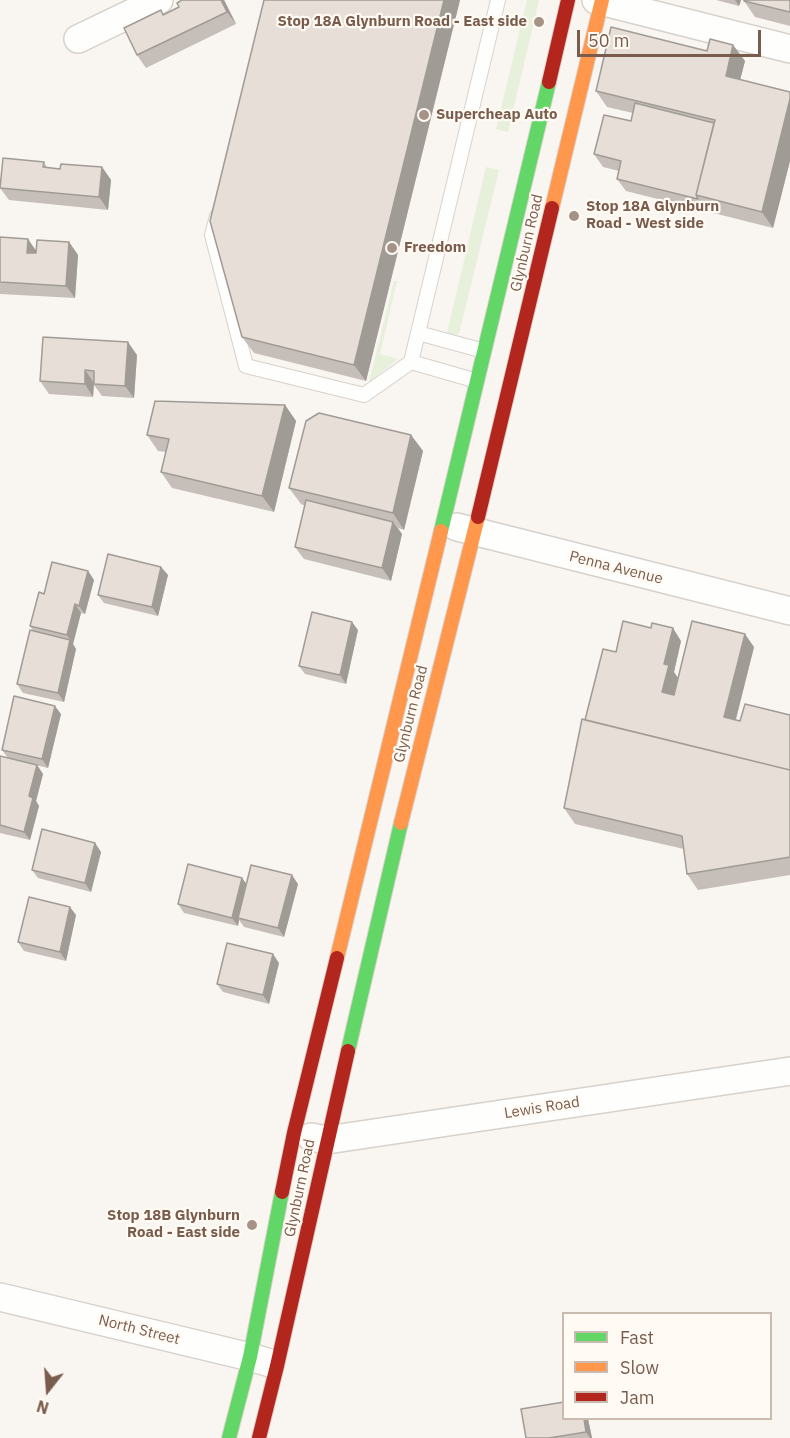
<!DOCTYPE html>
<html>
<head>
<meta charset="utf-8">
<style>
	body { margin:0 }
	#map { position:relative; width:790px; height:1438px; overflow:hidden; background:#f9f5f0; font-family:"IBM Plex Sans",sans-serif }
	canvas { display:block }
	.legend { position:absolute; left:562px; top:1312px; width:210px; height:108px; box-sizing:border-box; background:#fffaf3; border:2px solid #cabbb1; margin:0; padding:8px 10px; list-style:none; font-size:18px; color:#7a5c4d }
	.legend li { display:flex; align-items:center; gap:12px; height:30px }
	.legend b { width:30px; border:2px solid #cabbb1 }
	.north { position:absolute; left:18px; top:1360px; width:60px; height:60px; -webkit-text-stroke:4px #fffaf3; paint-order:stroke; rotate:197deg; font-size:16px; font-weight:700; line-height:24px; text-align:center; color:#7a5c4d }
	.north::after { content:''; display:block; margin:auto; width:21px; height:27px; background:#7a5c4d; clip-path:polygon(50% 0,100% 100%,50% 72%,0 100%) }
	.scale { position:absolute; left:577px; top:30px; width:184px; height:27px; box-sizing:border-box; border:3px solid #7a5c4d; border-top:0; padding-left:8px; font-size:18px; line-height:21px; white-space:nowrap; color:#7a5c4d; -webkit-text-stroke:4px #fffaf3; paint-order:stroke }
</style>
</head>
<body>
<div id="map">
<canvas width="790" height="1438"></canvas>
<ul class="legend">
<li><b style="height:8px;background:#63d668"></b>Fast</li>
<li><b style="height:8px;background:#ff974d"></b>Slow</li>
<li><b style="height:8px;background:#b3261e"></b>Jam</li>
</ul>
<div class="north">N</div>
<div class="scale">50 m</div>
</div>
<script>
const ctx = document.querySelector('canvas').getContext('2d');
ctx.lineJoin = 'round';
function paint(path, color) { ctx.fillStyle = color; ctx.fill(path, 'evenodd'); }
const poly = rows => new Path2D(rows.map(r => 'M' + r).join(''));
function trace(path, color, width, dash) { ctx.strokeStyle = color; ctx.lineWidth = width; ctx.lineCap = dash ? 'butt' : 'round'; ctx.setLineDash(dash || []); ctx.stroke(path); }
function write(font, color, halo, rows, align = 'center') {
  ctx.font = font + ' "IBM Plex Sans",sans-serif'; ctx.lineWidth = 4.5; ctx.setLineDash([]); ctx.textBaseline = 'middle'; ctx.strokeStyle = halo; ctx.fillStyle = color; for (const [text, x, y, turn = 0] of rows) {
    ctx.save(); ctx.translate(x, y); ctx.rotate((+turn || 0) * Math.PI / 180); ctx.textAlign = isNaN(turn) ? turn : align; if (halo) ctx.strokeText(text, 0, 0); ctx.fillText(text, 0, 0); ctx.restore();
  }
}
paint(poly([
	[527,0,539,0,508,132,496,129],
	[486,167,499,170,459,334,455,335,447,333],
	[394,281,397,281,380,354,398,359,369,382]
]), '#e7f0db');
const lane = poly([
	[217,216,212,235,246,366,364,395,411,362,498,0],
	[418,333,484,351],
	[411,362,477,381]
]);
const street = poly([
	[596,0,790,49],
	[78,39,159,0],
	[457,527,790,611],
	[311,1137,327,1140,790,1071],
	[0,1297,250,1357,270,1363]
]);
const fast = poly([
	[441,531,549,82],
	[348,1051,401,823],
	[229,1438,250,1357,282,1192]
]);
const slow = poly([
	[552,208,602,0],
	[401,823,478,517],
	[337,958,441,531]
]);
const jam = poly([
	[549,82,568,0],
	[478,517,552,208],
	[282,1192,294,1133,337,958],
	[259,1438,277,1366,348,1051]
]);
trace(lane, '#d7d1cb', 16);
trace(street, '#d7d1cb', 30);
trace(fast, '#d9d2cb', 16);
trace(slow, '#d9d2cb', 16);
trace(jam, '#d9d2cb', 16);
trace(lane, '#fefefd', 14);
trace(street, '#fefefd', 27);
trace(fast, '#63d668', 14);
trace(slow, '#ff974d', 14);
trace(jam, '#b3261e', 14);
paint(poly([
	[224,0,236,24,146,68,137,55],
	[264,0,460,0,366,381,254,353,242,337],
	[716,0,741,0,739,6],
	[790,0,790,26,755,17,744,1],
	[733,45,745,61,740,80,790,92,790,161,773,228,626,191,617,179,619,171,603,167,594,154,631,121,633,113,607,107,596,91,707,51],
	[44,162,47,167,60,169,102,167,111,180,108,210,9,200,0,188],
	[0,237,37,251,69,242,78,255,75,298,0,294],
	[137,355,134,398,102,396,94,385,93,397,49,394,40,381],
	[285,405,296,421,274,512,172,488,161,472,166,452,158,451,147,435],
	[411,435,423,451,404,530,398,528,402,534,391,581,304,559,295,547,305,506,301,504,289,488],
	[161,567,168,575,158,616,104,603,98,595],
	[88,571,94,580,85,614,81,613,73,644,76,649,64,702,23,693,17,684,34,632,30,626,44,594],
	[358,630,346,684,305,674,299,666],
	[681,641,674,672,678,678,673,695,754,647,736,720,740,721,790,715,790,875,698,890,687,874,684,849,575,824,564,808,585,720,616,652],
	[61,714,48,768,14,760,37,765,43,774,36,801,39,806,30,840,0,833,0,756,8,758,2,750],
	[95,843,101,852,91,892,38,878,32,870],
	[242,878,246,884,298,884,284,937,244,927,239,920,238,926,184,913,178,904],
	[76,915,66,961,24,951,18,942],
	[279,963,269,1004,223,992,217,984],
	[564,1419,588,1419,592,1438,526,1438]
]), '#c6bfb9');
paint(poly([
	[221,0,224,0,236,24,227,12],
	[444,0,460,0,366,381,354,365],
	[735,0,741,0,739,6],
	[733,45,745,61,737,92,726,76],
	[790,99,790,161,773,228,762,212],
	[102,167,111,180,108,210,99,197],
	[28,239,37,252,36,265,27,253],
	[69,242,78,255,75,298,66,286],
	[128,342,137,355,134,398,125,386],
	[85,370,94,383,93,397,85,384],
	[285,405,296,421,274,512,262,496],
	[411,435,423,451,404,530,393,513],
	[393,522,402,534,391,581,382,568],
	[161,567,168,575,158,616,152,607],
	[88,571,94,580,85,614,79,606],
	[75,604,81,613,73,644,76,649,64,702,58,693,70,640,67,635],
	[352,622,358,630,346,684,340,675],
	[673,628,681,641,674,672,678,678,671,705,662,692,664,664],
	[745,634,754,647,733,730,724,717],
	[55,706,61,714,48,768,42,759],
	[37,765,43,774,36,801,39,806,30,840,24,832,29,796],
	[95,843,101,852,91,892,85,883],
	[292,875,298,884,284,937,278,928],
	[242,878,248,886,238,918,239,920,238,926,232,918],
	[70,907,76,915,66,961,60,952],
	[273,954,279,963,269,1004,263,995],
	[584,1419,588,1419,592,1438,590,1438,586,1432]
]), '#a19b96');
const building = poly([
	[182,0,221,0,227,12,137,55,124,28,161,10,163,15,179,7,177,3,182,0],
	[264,0,444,0,354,365,242,337,210,221,264,0],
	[744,0,790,0,790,12,744,1,744,0],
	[611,27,707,51,710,39,733,45,726,76,790,92,790,99,762,212,696,195,715,120,596,91,611,27],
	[635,103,714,123,696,195,698,199,617,179,621,161,594,154,604,115,631,121,635,103],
	[3,158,44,162,43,167,60,169,61,164,102,167,99,197,0,188,3,158],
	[0,237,28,239,27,253,36,253,37,240,69,242,66,286,0,282,0,237],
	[43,337,128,342,125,386,94,384,94,371,85,370,85,384,40,381,43,337],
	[155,401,285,405,262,496,161,472,169,439,147,435,155,401],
	[319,413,411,435,393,513,289,488,306,421,319,413],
	[306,500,393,522,382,568,295,547,306,500],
	[108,554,161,567,152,607,98,595,108,554],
	[52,562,88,571,79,606,75,604,67,635,30,626,39,592,44,594,52,562],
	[312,612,352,622,340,675,299,666,312,612],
	[623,621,651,628,652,623,673,628,664,664,669,665,662,692,674,695,692,621,745,634,724,717,740,721,745,704,790,715,790,770,585,720,603,649,616,652,623,621],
	[30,630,70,640,58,693,17,684,30,630],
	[14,696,55,706,42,759,2,750,14,696],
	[582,719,790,770,790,857,687,874,682,836,564,808,582,719],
	[0,756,37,765,29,796,33,798,24,832,0,825,0,756],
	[42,829,95,843,85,883,32,870,42,829],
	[188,864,242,878,232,918,178,904,188,864],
	[251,865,292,875,278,928,238,918,251,865],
	[29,897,70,907,60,952,18,942,29,897],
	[227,943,273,954,263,995,217,984,227,943],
	[564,1402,564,1419,584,1419,586,1432,549,1438,526,1438,521,1409,564,1402]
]);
paint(building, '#e6ded7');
trace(building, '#a19b96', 1.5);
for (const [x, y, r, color] of [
	[539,22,6,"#a69286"],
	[424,115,6,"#a69286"],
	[574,216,6,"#a69286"],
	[392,248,6,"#a69286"],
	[252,1225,6,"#a69286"]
]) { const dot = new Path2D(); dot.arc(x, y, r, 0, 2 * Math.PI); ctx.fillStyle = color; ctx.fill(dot); trace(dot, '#fffaf3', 2); }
write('bold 15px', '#7a5c4d', '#fffaf3', [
	["Stop 18A Glynburn Road - East side",527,22,"right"],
	["Supercheap Auto",436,115],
	["Stop 18A Glynburn",586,207],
	["Road - West side",586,224],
	["Freedom",404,248],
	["Stop 18B Glynburn",240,1216,"right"],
	["Road - East side",240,1233,"right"]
], 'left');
write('15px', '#7a5c4d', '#fffaf3', [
	["Glynburn Road",527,243,-77],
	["Penna Avenue",616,568,14],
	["Glynburn Road",411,714,-76],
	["Lewis Road",542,1108,-9],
	["Glynburn Road",300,1188,-78],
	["North Street",139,1330,14]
]);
</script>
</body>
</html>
